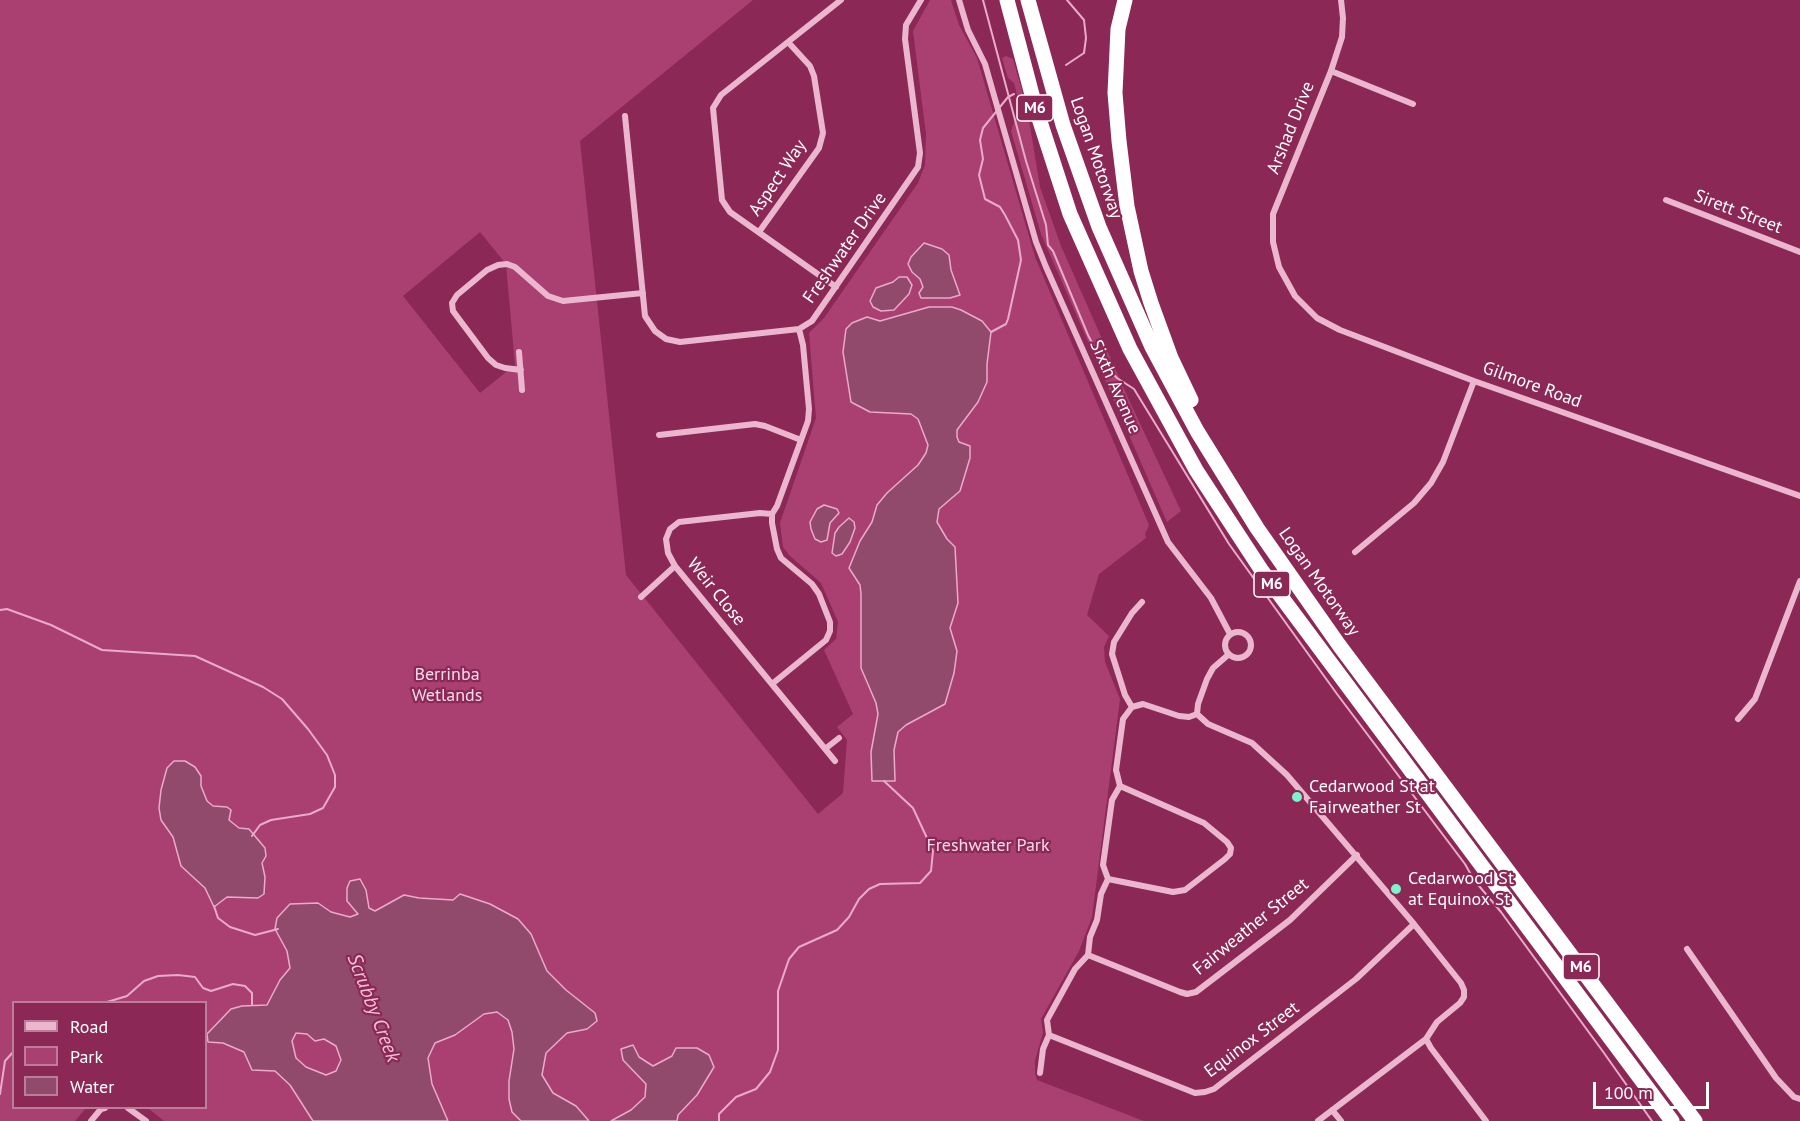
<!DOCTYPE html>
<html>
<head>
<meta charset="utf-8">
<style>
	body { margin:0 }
	#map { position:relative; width:1800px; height:1121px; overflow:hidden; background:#8c2856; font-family:"PT Sans",sans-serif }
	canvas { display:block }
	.legend { position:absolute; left:12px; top:1001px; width:195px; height:108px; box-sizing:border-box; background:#8c2856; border:2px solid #ba7e9a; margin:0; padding:8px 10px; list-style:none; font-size:18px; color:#fff }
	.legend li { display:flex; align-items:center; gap:12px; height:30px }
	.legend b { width:30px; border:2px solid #ba7e9a }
	.scale { position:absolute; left:1593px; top:1082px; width:116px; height:27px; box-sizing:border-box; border:3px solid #fff; border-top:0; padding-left:8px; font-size:18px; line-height:21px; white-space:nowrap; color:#fff; -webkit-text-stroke:4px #8c2856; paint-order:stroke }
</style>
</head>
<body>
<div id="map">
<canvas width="1800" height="1121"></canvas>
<ul class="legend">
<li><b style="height:8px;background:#eab7cf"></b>Road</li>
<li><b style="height:16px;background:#aa4072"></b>Park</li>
<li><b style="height:16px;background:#914a6c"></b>Water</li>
</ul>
<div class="scale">100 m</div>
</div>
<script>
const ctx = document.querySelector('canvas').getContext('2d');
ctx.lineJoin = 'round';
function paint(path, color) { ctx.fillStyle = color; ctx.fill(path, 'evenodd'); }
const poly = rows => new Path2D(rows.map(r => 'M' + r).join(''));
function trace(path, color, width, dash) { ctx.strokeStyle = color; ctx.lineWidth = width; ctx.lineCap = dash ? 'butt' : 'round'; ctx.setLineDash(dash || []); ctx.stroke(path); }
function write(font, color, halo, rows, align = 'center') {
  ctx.font = font + ' "PT Sans",sans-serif'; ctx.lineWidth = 4.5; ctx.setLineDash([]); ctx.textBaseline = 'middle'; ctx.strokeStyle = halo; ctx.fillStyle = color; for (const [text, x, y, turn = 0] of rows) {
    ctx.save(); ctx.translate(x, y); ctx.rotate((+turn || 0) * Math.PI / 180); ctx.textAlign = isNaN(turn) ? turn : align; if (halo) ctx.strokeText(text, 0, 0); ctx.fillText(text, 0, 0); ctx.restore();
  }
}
paint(poly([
	[0,0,753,0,580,141,626,575,818,814,843,793,847,740,837,727,853,714,824,650,836,639,838,622,821,583,789,555,783,547,780,523,816,418,809,333,824,318,918,183,925,165,926,134,913,31,930,0,951,0,959,25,977,58,1035,257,1149,525,1145,534,1146,538,1099,574,1087,615,1109,636,1104,647,1105,662,1120,699,1092,917,1079,951,1041,1019,1043,1033,1035,1060,1035,1073,1037,1080,1144,1121,677,1121,678,1115,697,1095,672,1056,653,1066,639,1057,623,1059,646,1084,645,1097,631,1110,611,1121,589,1121,576,1106,553,1093,542,1075,546,1053,567,1033,587,1029,597,1021,595,1013,566,990,547,970,531,934,453,901,419,898,404,895,375,911,369,908,366,890,358,914,350,917,331,912,318,903,290,904,277,918,275,929,287,951,290,968,280,980,267,1005,242,1006,209,1042,223,1043,244,1052,252,1070,275,1071,290,1085,313,1121,164,1121,148,1108,206,1108,206,1002,14,1002,14,1108,86,1108,75,1121,0,1121],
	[480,232,506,264,515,365,480,393,403,296],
	[949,255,951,270,960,295,923,288,920,279],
	[893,282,912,285,909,294,895,310,876,288],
	[929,307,952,307,982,321,987,364,987,382,978,402,957,430,957,437,959,442,960,491,939,509,937,522,947,539,958,603,950,628,957,651,945,704,906,725,898,732,894,750,895,780,872,781,871,752,878,714,860,585,860,541,872,522,877,505,887,493,918,465,926,453,928,444,918,419,911,414,870,412,867,317,880,322],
	[174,761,201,776,201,786,207,801,213,806,227,807,229,820,239,828,249,829,265,848,266,856,262,863,265,877,264,894,258,898,227,897,214,906,205,888,181,866,161,790,167,768],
	[1006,56,1013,59,1027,108,1040,187,1061,246,1129,400,1181,511,1167,522,1041,234,1011,131,1017,114,1021,110,1014,83,1008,78,1002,58],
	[497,1012,508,1020,512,1032,514,1049,509,1081,512,1112,521,1121,448,1121,432,1084,428,1058,435,1043,455,1035,484,1014],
	[296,1033,307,1034,315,1040,324,1039,336,1046,341,1060,336,1071,326,1075,306,1067,296,1058,292,1041]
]), '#aa4072');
const water = poly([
	[924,243,942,249,949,255,951,270,960,295,950,298,921,298,919,293,923,287,920,279,912,272,908,264,911,257,924,243],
	[899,277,907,277,912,285,909,294,894,310,881,311,873,307,870,301,876,288,893,282,899,277],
	[929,307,952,307,961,310,982,321,991,332,987,364,987,382,978,402,957,430,957,437,959,442,970,446,970,458,960,491,939,509,937,522,947,539,955,547,958,603,950,628,957,651,954,673,945,704,906,725,898,732,894,750,895,781,872,781,871,752,878,714,876,703,861,668,861,594,860,585,849,568,860,541,872,522,877,505,887,493,918,465,926,453,928,445,918,419,911,414,870,412,851,402,843,352,846,329,852,323,867,317,880,321,929,307],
	[824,505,837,509,839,513,830,523,827,540,821,542,815,539,811,529,810,522,817,509,824,505],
	[849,518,854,522,855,528,850,542,842,554,836,556,832,553,835,533,839,527,849,518],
	[174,761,185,761,195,767,201,776,201,786,207,801,213,806,227,807,231,810,229,820,239,828,249,829,265,848,266,856,262,863,265,877,264,894,258,898,227,897,214,907,205,888,181,866,173,837,161,820,159,808,161,790,167,768,174,761],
	[360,879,366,890,369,908,375,911,404,895,419,898,453,900,460,894,490,904,518,919,531,934,547,971,566,990,595,1013,597,1021,587,1029,567,1033,546,1053,542,1075,553,1093,576,1106,589,1121,521,1121,512,1112,509,1099,509,1081,514,1049,512,1032,508,1020,497,1012,484,1014,455,1035,435,1043,428,1058,432,1084,448,1121,313,1121,290,1085,275,1071,252,1070,244,1052,223,1043,208,1042,207,1034,231,1009,242,1006,267,1005,280,980,290,968,287,951,275,929,277,918,290,904,318,903,331,912,350,917,358,914,347,901,347,888,350,881,360,879],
	[296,1033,307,1034,315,1041,324,1039,336,1046,341,1060,336,1071,326,1075,306,1067,296,1058,292,1041,296,1033],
	[633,1045,639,1057,653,1066,672,1056,676,1048,697,1048,709,1055,714,1067,697,1095,678,1115,677,1121,611,1121,631,1110,645,1097,646,1084,623,1060,621,1049,633,1045]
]);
paint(water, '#914a6c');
trace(water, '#eaabca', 1.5);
trace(poly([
	[983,0,1026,161,1046,225,1048,245,1053,251,1088,335,1103,364,1117,378,1134,389,1229,544,1337,694,1465,864,1474,880,1501,912,1604,1053,1652,1121],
	[1066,65,1084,53,1086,38,1084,20,1067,0],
	[991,332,1006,324,1008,319,1021,260,1018,240,1005,215,1000,207,985,199,979,175,983,159,980,140,983,128,1008,97,1014,94],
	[0,610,7,609,51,625,102,650,195,656,263,687,282,699,308,729,327,755,335,775,335,787,323,808,310,814,271,820,260,825,252,836],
	[214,906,218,918,230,927,255,935,278,929],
	[107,1002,127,996,144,981,158,976,178,975,195,977,203,988,211,991,233,984,245,986,252,993,252,1005],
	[0,1094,5,1061,14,1051],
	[719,1121,719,1114,736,1097,756,1089,770,1072,778,1050,778,991,789,959,799,947,837,930,849,917,859,899,869,889,880,884,920,883,931,871,933,851,913,808,884,781]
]), '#eaabca', 2);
trace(poly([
	[959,0,968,30,985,64,1036,242,1046,267,1168,542,1211,598,1230,634],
	[1341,0,1343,18,1342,37,1331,71,1273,214,1273,242,1279,267,1295,296,1317,318,1340,330,1474,381,1800,496],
	[1331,71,1413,104],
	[625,116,645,316,655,331,666,339,680,342,799,329,812,321,918,167,920,153,905,39,906,25,921,0],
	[1666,200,1800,252],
	[759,232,819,148,823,133,814,76,810,66,788,42],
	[836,287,730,212,722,200,713,108,721,95,841,0],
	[519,352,522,390],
	[521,370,505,368,496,365,488,358,453,311,452,303,457,295,487,270,498,265,507,264,515,267,548,296,563,301,643,293],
	[659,435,755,424,765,426,801,440],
	[772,514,760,513,679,522,670,529,666,539,668,553,675,566,835,761],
	[1355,552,1414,503,1431,483,1443,462,1474,381],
	[641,597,675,566],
	'1225 645a13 13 0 1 1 26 0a13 13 0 1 1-26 0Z',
	[772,684,826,640,830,631,830,622,819,594,812,584,781,558,777,549,772,523,772,514,777,506,808,421,809,409,803,345,799,329],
	[1132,707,1125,695,1112,654,1114,642,1132,613,1142,602],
	[1197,714,1208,724,1252,743,1287,775,1414,924,1461,983,1464,990,1464,997,1460,1003,1437,1022,1426,1039,1318,1121],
	[1197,714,1198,704,1207,679,1213,668,1228,655],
	[1738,719,1755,699,1800,581],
	[825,749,839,738],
	[1108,879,1173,892,1185,890,1225,859,1230,854,1231,848,1227,842,1204,823,1120,786],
	[1687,949,1776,1078,1794,1097,1800,1099],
	[1088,955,1180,992,1187,994,1196,992,1290,920,1357,855],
	[1049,1035,1195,1093,1205,1092,1214,1089,1356,979,1414,924],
	[1426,1039,1431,1048,1486,1121],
	[1040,1073,1043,1049,1049,1035,1047,1020,1075,969,1088,955,1090,937,1097,920,1101,894,1108,879,1103,865,1112,800,1120,786,1116,770,1123,719,1132,707,1143,704,1179,716,1189,717,1197,714],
	[128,1108,146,1121],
	[1332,1110,1341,1121],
	[91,1121,101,1109,105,1108]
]), '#eab7cf', 6);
trace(poly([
	[1007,0,1035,106,1070,214,1130,349,1196,470,1262,571,1672,1121],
	[1028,0,1063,125,1099,227,1152,347,1197,431,1257,528,1339,645,1695,1121],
	[1125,0,1118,29,1115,93,1119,141,1127,206,1141,271,1151,303,1171,358,1191,400]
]), '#fff', 15);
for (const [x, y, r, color] of [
	[1297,797,6,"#7cf2cd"],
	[1396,889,6,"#7cf2cd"]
]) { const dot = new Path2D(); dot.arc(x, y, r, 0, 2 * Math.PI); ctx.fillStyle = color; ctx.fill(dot); trace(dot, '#8c2856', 2); }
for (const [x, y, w] of [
	[1035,108,36],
	[1272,584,36],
	[1581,967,36]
]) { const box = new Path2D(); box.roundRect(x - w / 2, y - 13, w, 26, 4.5); ctx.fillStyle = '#8c2856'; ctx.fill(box); trace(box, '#fff', 1.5); }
write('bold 16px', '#fff', null, [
	["M6",1035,108],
	["M6",1272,584],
	["M6",1581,967]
]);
write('18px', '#fff', '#8c2856', [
	["Arshad Drive",1291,128,-68],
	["Logan Motorway",1096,158,71],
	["Aspect Way",778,178,-56],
	["Sirett Street",1738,212,21],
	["Freshwater Drive",845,248,-55],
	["Gilmore Road",1532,385,20],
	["Sixth Avenue",1115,387,66],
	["Logan Motorway",1319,582,55],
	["Weir Close",716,592,51],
	["Fairweather Street",1251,927,-39],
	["Equinox Street",1252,1040,-37]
]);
write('18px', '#f8dbe9', '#8c2856', [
	["Berrinba",447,675],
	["Wetlands",447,696],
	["Freshwater Park",988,846]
]);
write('18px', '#fff', '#8c2856', [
	["Cedarwood St at",1309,787],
	["Fairweather St",1309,808],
	["Cedarwood St",1408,879],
	["at Equinox St",1408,900]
], 'left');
write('italic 20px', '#f1c2d9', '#8c2856', [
	["Scrubby Creek",373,1008,69]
]);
</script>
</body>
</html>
